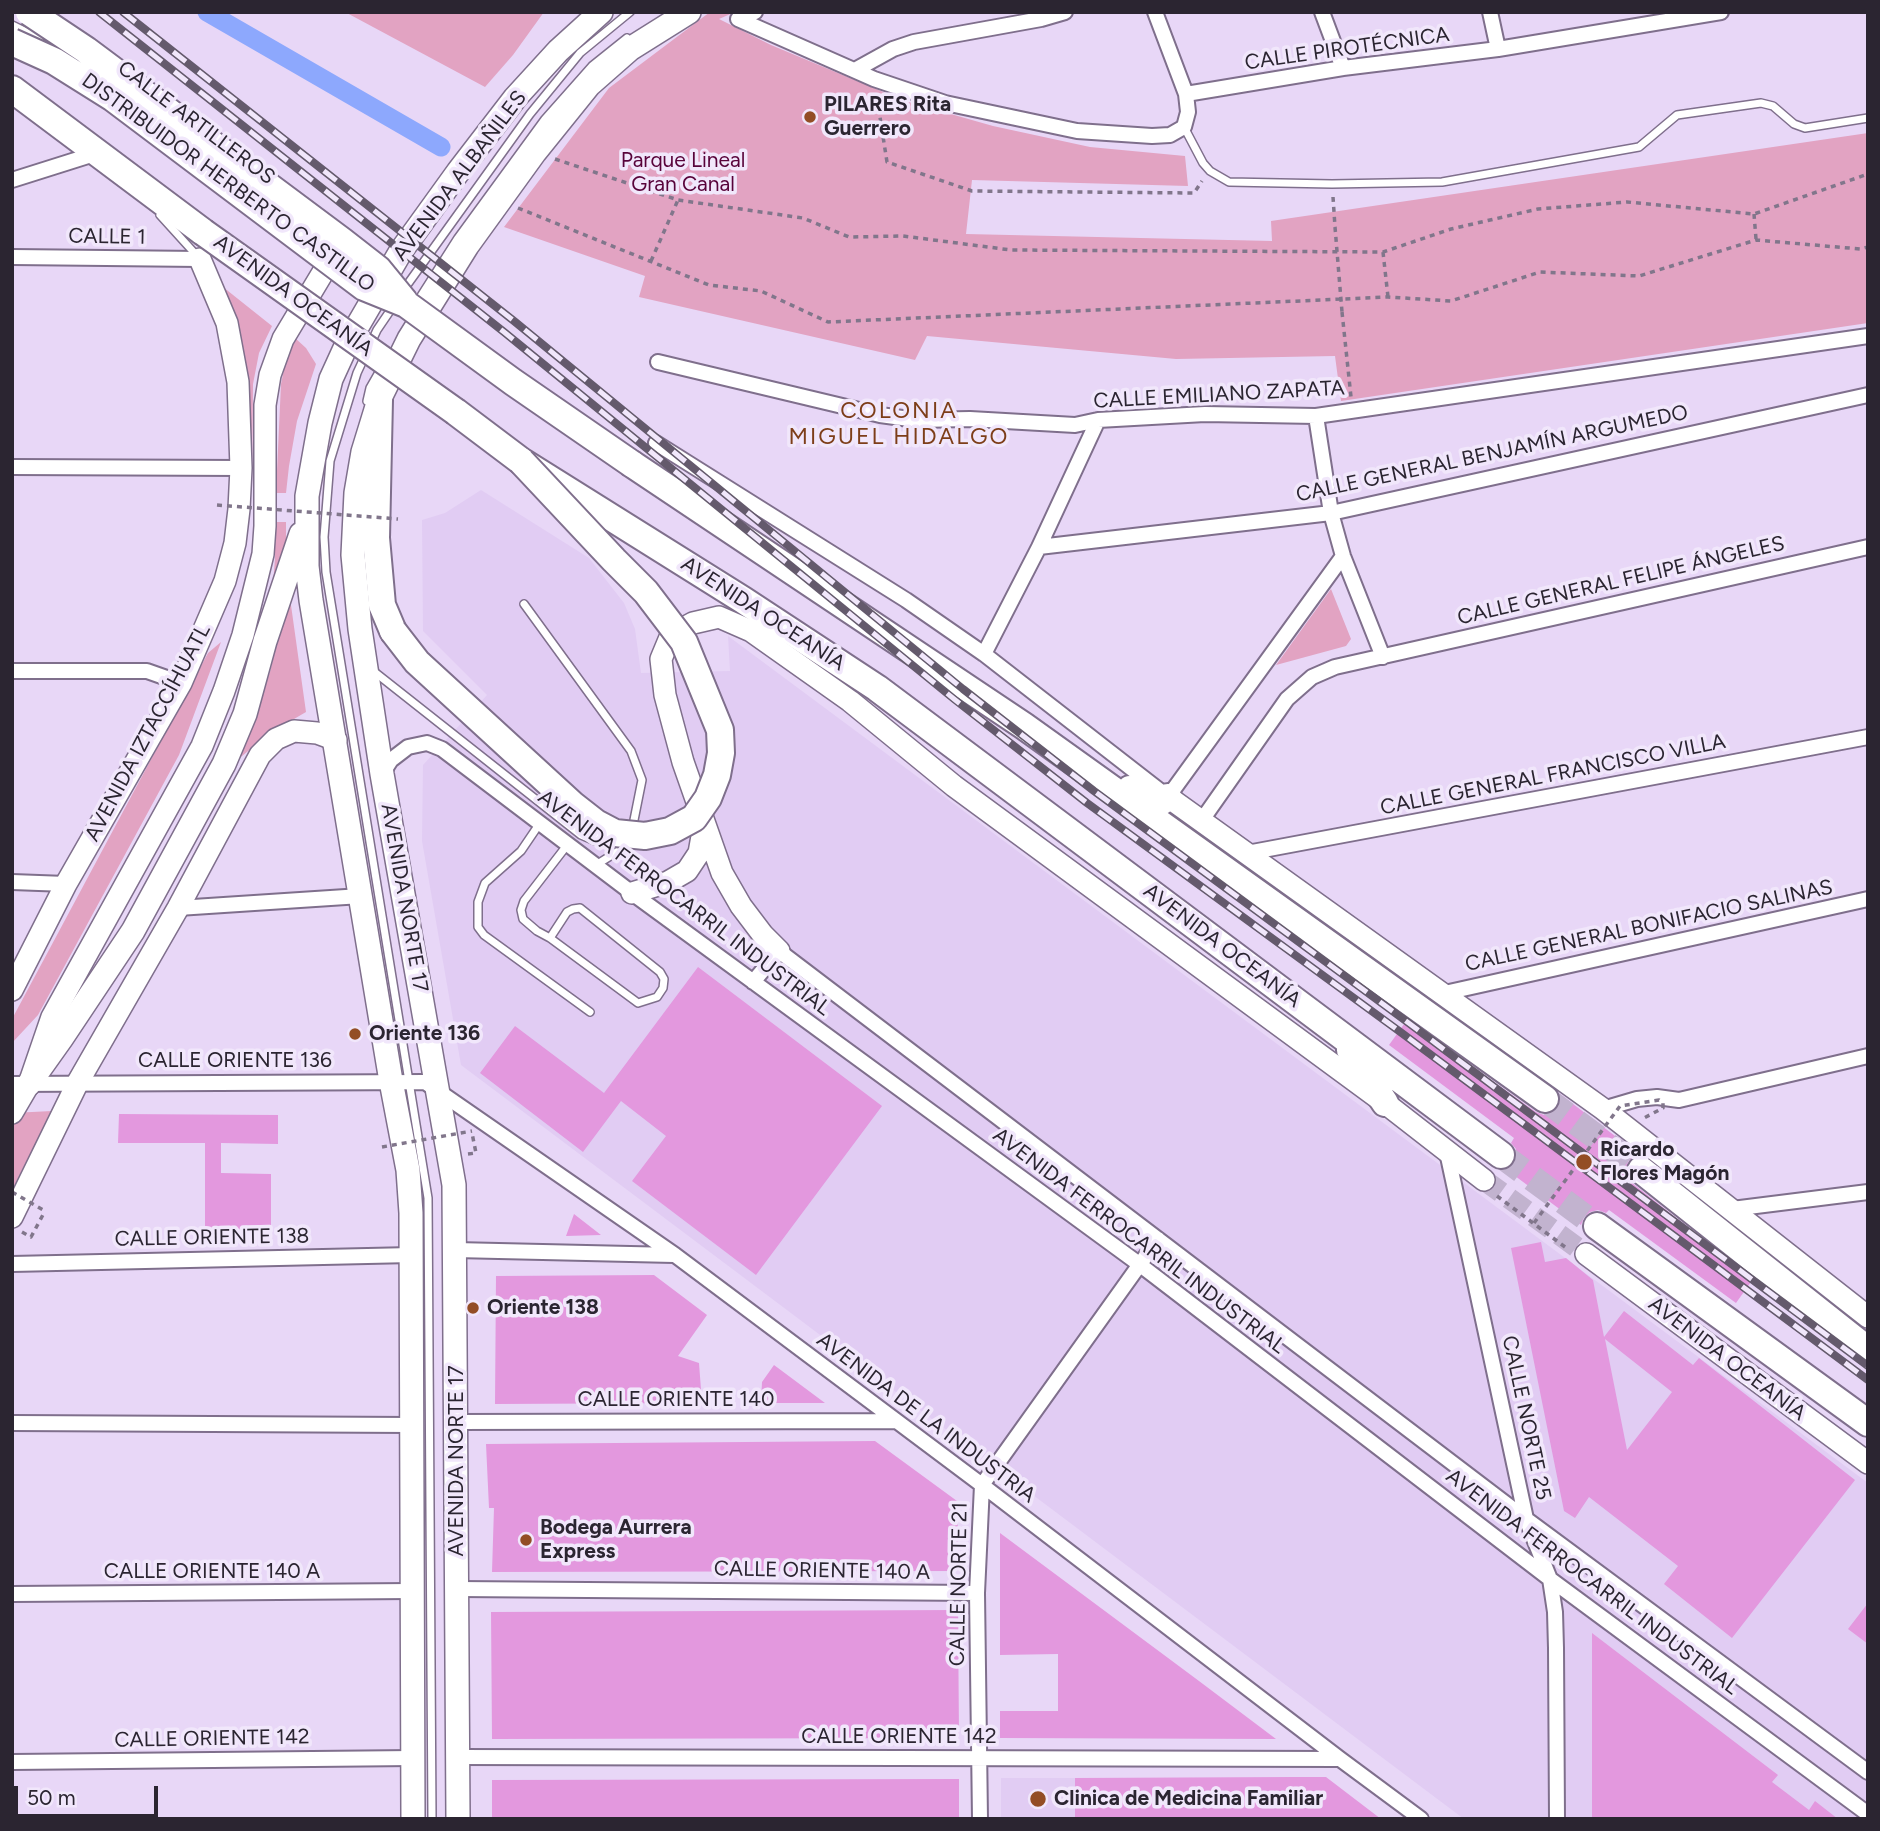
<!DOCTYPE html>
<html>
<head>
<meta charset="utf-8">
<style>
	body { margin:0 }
	#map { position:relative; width:1880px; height:1831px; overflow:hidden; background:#e8d7f7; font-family:Figtree,sans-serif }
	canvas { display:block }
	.frame { position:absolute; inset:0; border:14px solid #2b2531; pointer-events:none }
	.scale { position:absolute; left:14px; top:1786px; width:144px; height:32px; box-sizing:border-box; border:4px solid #2b2531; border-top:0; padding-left:9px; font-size:21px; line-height:24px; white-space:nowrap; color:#2b2531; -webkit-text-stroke:5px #f1e7fb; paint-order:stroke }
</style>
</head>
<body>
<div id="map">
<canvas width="1880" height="1831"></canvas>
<div class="frame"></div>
<div class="scale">50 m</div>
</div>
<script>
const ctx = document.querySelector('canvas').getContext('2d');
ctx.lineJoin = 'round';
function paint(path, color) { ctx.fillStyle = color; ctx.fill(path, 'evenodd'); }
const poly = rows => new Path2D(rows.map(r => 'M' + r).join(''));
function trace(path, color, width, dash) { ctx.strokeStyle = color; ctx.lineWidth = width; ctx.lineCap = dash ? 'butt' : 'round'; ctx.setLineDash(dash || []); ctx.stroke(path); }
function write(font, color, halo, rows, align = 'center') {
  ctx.font = font + ' Figtree,sans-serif'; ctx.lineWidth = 7; ctx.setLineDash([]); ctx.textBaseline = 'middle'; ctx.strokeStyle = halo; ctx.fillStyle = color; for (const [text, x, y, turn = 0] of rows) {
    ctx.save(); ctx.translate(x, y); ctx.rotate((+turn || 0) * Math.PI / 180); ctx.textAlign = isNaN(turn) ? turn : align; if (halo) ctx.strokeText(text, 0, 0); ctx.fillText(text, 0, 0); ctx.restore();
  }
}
paint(poly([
	[481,490,589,558,624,603,635,629,641,673,730,671,728,636,1868,1483,1868,1819,1464,1819,461,1065,422,841,423,765,487,695,423,631,422,520,445,513],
	[1001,1778,1075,1778,1075,1819,1001,1819]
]), '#e1ccf3');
paint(poly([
	[345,12,544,12,513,55,485,87],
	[710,12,735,12,719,19,771,45,905,101,993,126,1090,147,1185,156,1188,186,972,180,966,234,1272,241,1271,221,1868,133,1868,323,1341,401,1335,356,1176,359,927,336,915,360,639,297,645,276,504,227,609,88],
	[223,287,272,326,259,353,253,384,252,489,246,489],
	[295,338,306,348,316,364,297,421,289,466,286,493,276,493,281,384,287,355],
	[275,522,286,522,286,548,273,585,275,558],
	[1331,589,1351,639,1346,646,1276,665],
	[289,591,306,712,270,733,236,761,270,672],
	[221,642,179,755,38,1015,12,1043,12,1019,208,653],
	[52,1111,12,1190,12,1113]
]), '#e2a3c2');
trace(poly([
	[207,12,441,147]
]), '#8da8fd', 19);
paint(poly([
	[698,967,882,1106,756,1275,632,1181,666,1136,621,1101,583,1152,480,1073,515,1026,604,1093],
	[1407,1020,1536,1112,1544,1115,1552,1113,1558,1108,1560,1094,1640,1155,1629,1160,1626,1167,1626,1175,1631,1182,1753,1279,1736,1303,1609,1210,1606,1213,1598,1210,1590,1212,1584,1217,1581,1225,1507,1170,1513,1165,1516,1158,1516,1149,1511,1143,1514,1138,1389,1045],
	[119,1114,278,1115,278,1144,221,1143,221,1173,271,1174,271,1230,205,1229,205,1143,118,1143],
	[574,1214,601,1235,566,1236],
	[1541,1242,1545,1262,1566,1258,1593,1280,1604,1337,1624,1311,1693,1365,1699,1358,1855,1480,1732,1638,1664,1584,1678,1566,1589,1497,1575,1518,1564,1511,1511,1248],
	[1605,1339,1672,1392,1627,1450],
	[654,1275,707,1315,678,1356,699,1363,702,1403,495,1404,496,1276],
	[774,1365,825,1403,761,1403,762,1382],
	[875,1441,957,1501,959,1571,492,1572,494,1508,489,1508,486,1444],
	[1000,1533,1199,1681,1276,1739,1000,1738,1000,1711,1058,1711,1058,1654,1000,1655],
	[1868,1603,1868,1644,1848,1629],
	[958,1610,959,1738,492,1739,491,1612],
	[1592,1633,1778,1775,1772,1782,1809,1810,1815,1801,1838,1819,1592,1819],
	[1292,1777,1326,1777,1381,1819,1075,1819,1075,1778],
	[959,1779,959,1819,492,1819,492,1780]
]), '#e398de');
trace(poly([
	[1484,1180,1586,1254]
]), '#c2b3cf', 21, [21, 10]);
trace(poly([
	[1545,1099,1641,1170],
	[1501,1155,1597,1226]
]), '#c2b3cf', 26, [26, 13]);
const lane = poly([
	[12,25,63,50],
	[1184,127,1203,163,1210,171,1229,182,1332,184,1442,182,1639,147,1677,115,1761,103,1773,106,1794,124,1805,128,1868,118],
	[160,215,199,258],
	[402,292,530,114,580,53,630,12],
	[416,304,458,238,545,119,592,66,627,38],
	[394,305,377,330,357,373,330,461,324,537,326,572,428,1198,432,1819],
	[367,401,370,388,382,367],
	[524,604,631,751,642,780,632,830],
	[372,670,581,835,595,841,613,841],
	[540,823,521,851,485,883,478,902,478,927,484,935,590,1012],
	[596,865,623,848,629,841],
	[550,938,567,912,573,909,580,908,660,972,664,979,663,988,657,997,638,1003,550,938,537,931,523,919,521,910,524,901,568,844]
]);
const street = poly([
	[1322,12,1343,68],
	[1490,12,1498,49],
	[738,19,874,79,945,103,1077,131,1152,136,1170,135,1184,127,1188,112,1186,94,1155,12],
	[738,19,755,12],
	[855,70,893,49,914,42,1041,19,1065,12],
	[1186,94,1343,68,1498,49,1721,12],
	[12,180,88,156],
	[12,257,200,259],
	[658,362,880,415,917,420,970,419,1075,425,1098,420,1205,414,1316,416,1868,336],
	[1316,416,1331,513,1343,556,1383,657],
	[656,443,906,600,984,654,1168,797,1343,556],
	[12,467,241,468],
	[1039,547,1331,513,1868,395],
	[984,654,1039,547,1098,420],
	[12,671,147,671,181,683],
	[382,774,391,760,408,747,427,743,442,749,632,893,1139,1264,1550,1579,1868,1814],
	[1202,820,1287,699,1312,677,1335,667,1868,547],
	[1247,853,1868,737],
	[12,882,66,884],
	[178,908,361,896],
	[753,982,779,951,1526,1519,1868,1772],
	[1440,994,1868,899],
	[12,1084,425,1082,675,1255,982,1485,1340,1759,1421,1819],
	[1603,1109,1637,1099,1657,1097,1679,1100,1868,1056],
	[1447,1152,1526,1519,1550,1579,1555,1612,1556,1648,1557,1819],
	[1732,1209,1868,1192],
	[455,1250,674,1255],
	[12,1264,412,1255],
	[457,1422,895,1421],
	[12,1423,412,1425],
	[457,1589,977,1593],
	[12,1594,412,1591],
	[458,1757,1340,1759],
	[12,1762,413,1758],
	[980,1819,977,1593,982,1485,1158,1239]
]);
const secondary = poly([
	[1168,797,1603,1109,1868,1317],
	[632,893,668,882,687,871,699,853,704,825],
	[779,951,763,935,741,906,722,873,683,762,665,695,661,659,671,635,693,623,719,617,751,631,850,701,954,786,1385,1103,1484,1180],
	[12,990,66,884,181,683,225,581,235,543,239,509,241,468,238,382,227,323,200,259],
	[12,1113,29,1084,52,1017,202,746,224,691,243,635,263,554,265,526,265,405,270,375,283,339,325,269,328,246],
	[12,1217,78,1082,178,908,260,755,276,739,294,731,317,733,336,740],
	[1586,1254,1868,1463]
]);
const primary = poly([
	[29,1084,61,1039,133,931,224,764,245,714,265,641,301,534],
	[413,1819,411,1213,408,1170,391,1081,311,600,307,566,307,496,320,423,331,379,347,344,401,251,458,172,515,98,558,51,601,12],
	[458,1819,454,1185,382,774,360,629,353,555,356,493,363,452,379,400,409,339,467,246,535,152,589,85,630,49,689,12]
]);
const highway = poly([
	[12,89,203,232],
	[379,400,376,538,382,605,393,631],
	[456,412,521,461,743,600,877,688,1501,1155],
	[632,464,1024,726,1545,1099],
	[1130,789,1152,803,1161,802,1168,797],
	[1350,1050,1385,1103],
	[1641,1170,1868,1350],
	[1597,1226,1868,1423]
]);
trace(lane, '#7f6f8c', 10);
trace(street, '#7f6f8c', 18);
trace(secondary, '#7f6f8c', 24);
trace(primary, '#7f6f8c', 26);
trace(highway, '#7f6f8c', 30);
trace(poly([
	[877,98,887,162,972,191,1194,193,1202,181],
	[555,159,678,200,803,218,849,237,903,236,1011,250,1383,252,1451,229,1538,209,1627,202,1754,214,1868,174],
	[1333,197,1335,227],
	[518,208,709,285,761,291,828,322,1388,297,1451,301,1540,272,1639,276,1756,240,1860,249,1868,247],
	[1754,214,1756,239],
	[1383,252,1388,297],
	[651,261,678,200],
	[1342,312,1351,397],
	[468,1154,476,1153,472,1133],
	[1497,1196,1569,1250],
	[22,1232,31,1237,45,1211]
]), '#81768b', 3.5, [5, 5]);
trace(lane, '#fff', 7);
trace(street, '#fff', 14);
trace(secondary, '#fff', 21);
trace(primary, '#fff', 23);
trace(highway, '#fff', 26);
const rail = poly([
	[99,12,504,332,954,699,1087,803,1399,1031,1868,1380],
	[123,12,514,321,963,689,1094,791,1406,1021,1868,1366]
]);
trace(rail, '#645a6c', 8);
trace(rail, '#f1e7fb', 5, [16]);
const highwayBridge = poly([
	[29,12,86,50,342,241,378,269,405,302],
	[12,42,54,61,113,98,364,287,406,304,513,382,632,464],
	[203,232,456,412],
	[393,631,417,662,573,805,596,823,615,833,645,836,670,831,694,818,708,798,717,775,721,753,720,730,684,642,646,592,614,560,521,461]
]);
trace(highwayBridge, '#7f6f8c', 30, []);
trace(poly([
	[1335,227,1342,312],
	[217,505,398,519],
	[382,1147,472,1131],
	[12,1192,45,1211],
	[1534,1223,1620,1106,1659,1100,1663,1103,1663,1108,1642,1119]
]), '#81768b', 3.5, [5, 5]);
trace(highwayBridge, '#fff', 26);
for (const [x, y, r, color] of [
	[810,117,7,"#934d25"],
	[355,1034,7,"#934d25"],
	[1584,1162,9,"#934d25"],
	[473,1308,7,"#934d25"],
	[526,1540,7,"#934d25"],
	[1038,1799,9,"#934d25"]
]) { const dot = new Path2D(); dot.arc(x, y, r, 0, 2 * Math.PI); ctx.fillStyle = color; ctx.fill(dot); trace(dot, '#f1e7fb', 2.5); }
write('21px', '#2b2531', '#f1e7fb', [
	["CALLE PIROTÉCNICA",1347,49,-8],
	["CALLE ARTILLEROS",196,123,37],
	["AVENIDA ALBAÑILES",460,176,-53],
	["DISTRIBUIDOR HERBERTO CASTILLO",228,183,36],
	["CALLE 1",107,237,1],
	["AVENIDA OCEANÍA",293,296,36],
	["CALLE EMILIANO ZAPATA",1219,395,-3],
	["CALLE GENERAL BENJAMÍN ARGUMEDO",1492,454,-12],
	["CALLE GENERAL FELIPE ÁNGELES",1621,581,-13],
	["AVENIDA OCEANÍA",763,614,33],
	["AVENIDA IZTACCÍHUATL",148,733,-62],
	["CALLE GENERAL FRANCISCO VILLA",1553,775,-11],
	["AVENIDA NORTE 17",404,898,80],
	["AVENIDA FERROCARRIL INDUSTRIAL",684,903,37],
	["CALLE GENERAL BONIFACIO SALINAS",1649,926,-12],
	["AVENIDA OCEANÍA",1222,946,37],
	["CALLE ORIENTE 136",235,1061],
	["CALLE ORIENTE 138",212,1238,-1],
	["AVENIDA FERROCARRIL INDUSTRIAL",1139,1241,37],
	["AVENIDA OCEANÍA",1727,1359,37],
	["CALLE ORIENTE 140",676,1400],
	["AVENIDA DE LA INDUSTRIA",926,1418,37],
	["CALLE NORTE 25",1526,1418,78],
	["AVENIDA NORTE 17",457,1461,-90],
	["CALLE ORIENTE 140 A",822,1571,1],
	["CALLE ORIENTE 140 A",212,1572],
	["AVENIDA FERROCARRIL INDUSTRIAL",1592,1582,37],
	["CALLE NORTE 21",959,1584,-89],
	["CALLE ORIENTE 142",899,1737],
	["CALLE ORIENTE 142",212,1739,-1]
]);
write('bold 21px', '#2b2531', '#f1e7fb', [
	["PILARES Rita",824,105],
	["Guerrero",824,129],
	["Oriente 136",369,1034],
	["Ricardo",1600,1150],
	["Flores Magón",1600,1174],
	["Oriente 138",487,1308],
	["Bodega Aurrera",540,1528],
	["Express",540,1552],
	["Clinica de Medicina Familiar",1054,1799]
], 'left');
write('21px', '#58033a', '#f1e7fb', [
	["Parque Lineal",683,161],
	["Gran Canal",683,185]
]);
ctx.letterSpacing = '2px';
write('23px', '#7d3e19', '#f1e7fb', [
	["COLONIA",899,411],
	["MIGUEL HIDALGO",899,437]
]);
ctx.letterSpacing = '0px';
</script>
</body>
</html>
